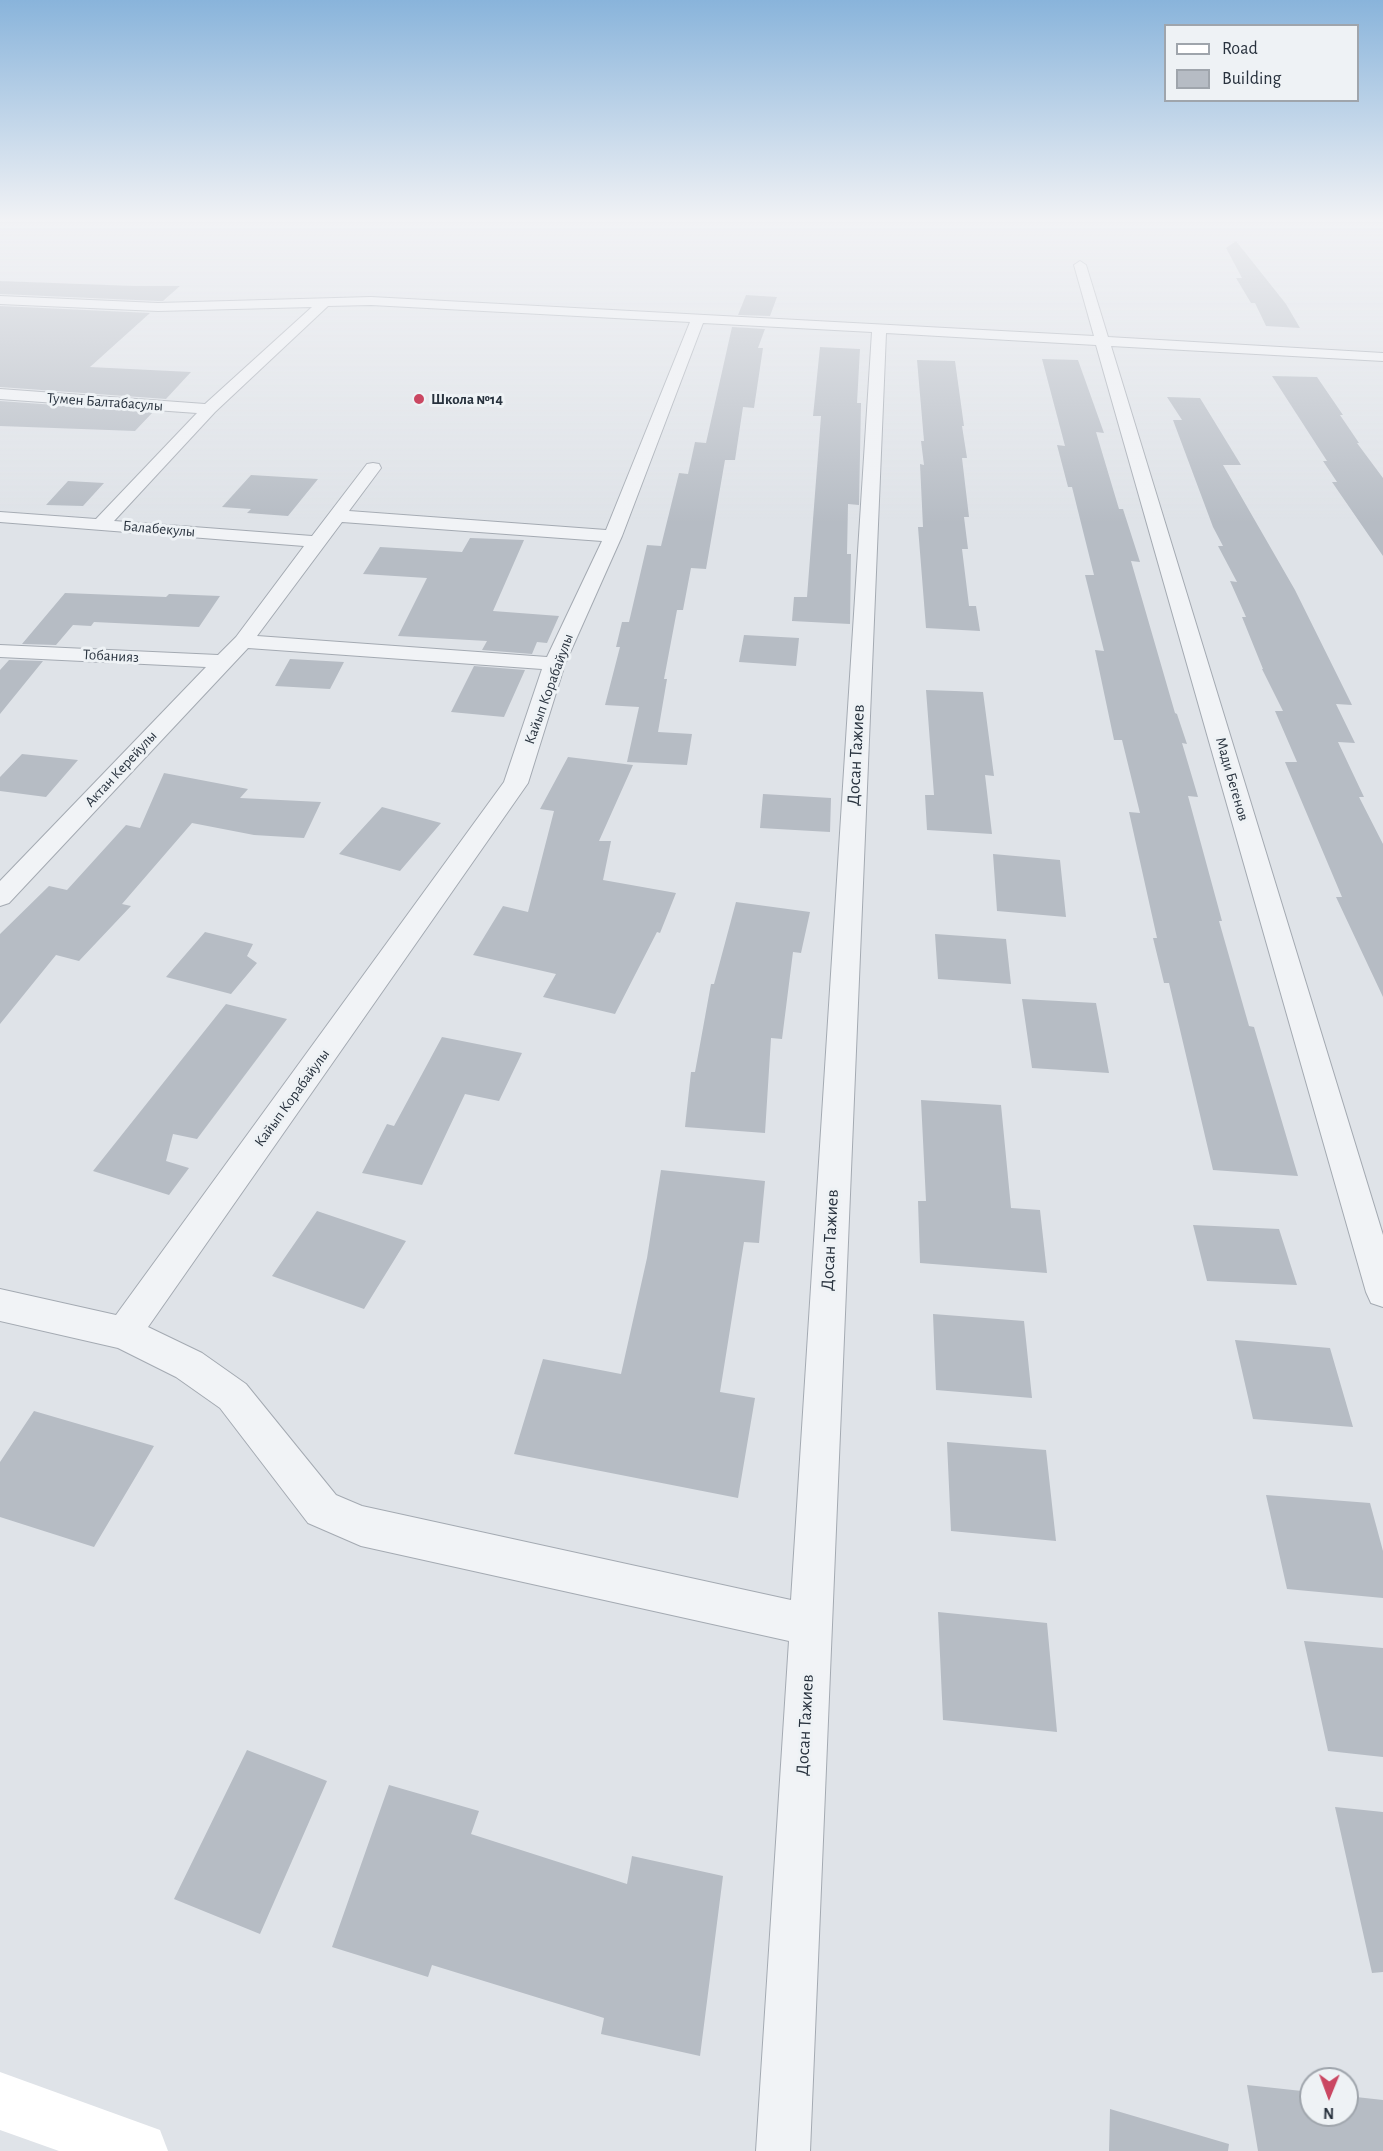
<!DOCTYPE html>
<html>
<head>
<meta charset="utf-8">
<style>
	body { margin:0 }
	#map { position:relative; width:1383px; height:2151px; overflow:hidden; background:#dfe3e8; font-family:"Alegreya Sans",sans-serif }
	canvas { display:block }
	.legend { position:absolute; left:1164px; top:24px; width:195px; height:78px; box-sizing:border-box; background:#eef2f5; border:2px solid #9fa5ac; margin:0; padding:8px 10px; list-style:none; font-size:18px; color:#28323e }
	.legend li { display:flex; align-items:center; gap:12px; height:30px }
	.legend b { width:30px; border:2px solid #9fa5ac }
	.north { position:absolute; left:1299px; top:2067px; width:60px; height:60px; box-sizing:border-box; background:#eef2f5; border:2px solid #9fa5ac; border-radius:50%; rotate:181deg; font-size:16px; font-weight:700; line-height:24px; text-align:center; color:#28323e }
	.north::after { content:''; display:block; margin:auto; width:21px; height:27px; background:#ca4762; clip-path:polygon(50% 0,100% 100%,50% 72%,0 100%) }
</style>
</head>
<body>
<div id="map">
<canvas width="1383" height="2151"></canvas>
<ul class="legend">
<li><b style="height:8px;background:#fff"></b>Road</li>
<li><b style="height:16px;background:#b6bcc4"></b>Building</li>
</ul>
<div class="north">N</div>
</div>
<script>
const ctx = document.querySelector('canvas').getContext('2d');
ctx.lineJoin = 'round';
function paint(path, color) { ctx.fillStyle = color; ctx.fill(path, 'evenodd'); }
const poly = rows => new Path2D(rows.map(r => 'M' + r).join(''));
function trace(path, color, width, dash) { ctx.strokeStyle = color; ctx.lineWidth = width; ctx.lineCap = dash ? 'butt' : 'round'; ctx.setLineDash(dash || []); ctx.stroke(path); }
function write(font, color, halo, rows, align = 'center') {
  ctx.font = font + ' "Alegreya Sans",sans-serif'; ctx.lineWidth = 6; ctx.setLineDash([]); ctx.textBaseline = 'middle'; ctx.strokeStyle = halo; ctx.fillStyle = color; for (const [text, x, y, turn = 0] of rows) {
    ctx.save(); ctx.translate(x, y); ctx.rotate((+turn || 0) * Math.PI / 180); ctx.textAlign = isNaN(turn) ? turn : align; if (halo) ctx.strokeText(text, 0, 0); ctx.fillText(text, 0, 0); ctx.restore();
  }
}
paint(poly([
	[1236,241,1286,304,1300,328,1266,326,1255,303,1251,303,1236,278,1242,278,1226,248],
	[0,281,135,286,180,286,163,301,158,301,0,294],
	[746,295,777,297,770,316,738,315],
	[0,306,150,313,90,367,191,372,166,399,0,387],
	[732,327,765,329,758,348,763,348,754,408,743,407,735,460,725,460,706,569,691,568,683,610,677,610,664,679,667,679,658,732,692,734,687,765,627,762,639,707,605,705,620,647,616,647,622,622,629,622,647,545,661,546,679,473,688,474,695,442,706,443],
	[820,347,860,349,857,403,861,403,859,505,848,504,847,554,851,554,850,624,792,621,794,597,807,597,821,416,813,416],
	[1042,359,1078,360,1104,433,1096,432,1119,509,1123,509,1140,562,1131,561,1175,713,1177,714,1187,744,1182,743,1198,797,1188,796,1222,921,1219,921,1249,1026,1254,1027,1298,1176,1213,1170,1169,983,1164,983,1153,938,1157,938,1129,812,1140,813,1122,740,1114,740,1095,650,1104,651,1085,575,1094,575,1072,487,1068,487,1057,445,1065,446],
	[917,360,955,361,964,426,962,426,967,458,962,458,969,517,964,517,968,549,962,549,969,606,976,606,980,631,926,628,918,527,923,527,920,464,924,465,921,441,924,441],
	[1272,376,1317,377,1343,415,1340,415,1359,443,1357,443,1383,478,1383,556,1332,482,1337,482,1323,461,1327,461],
	[1167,397,1200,398,1241,465,1223,465,1295,590,1352,705,1336,704,1355,743,1338,742,1364,797,1359,797,1383,844,1383,997,1336,897,1342,897,1285,762,1297,762,1275,711,1283,711,1262,669,1263,669,1242,617,1246,617,1230,581,1237,582,1218,546,1223,546,1213,527,1173,420,1182,420],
	[0,401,153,412,135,431,0,426],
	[251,475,318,479,288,516,247,513,251,509,222,507],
	[68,481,104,483,83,506,46,505],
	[470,538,524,540,493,611,559,616,547,643,537,642,532,654,482,650,487,641,398,636,427,578,363,574,380,547,462,552],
	[65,593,166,597,169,594,220,596,199,627,94,622,91,626,73,625,56,645,22,644],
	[744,635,799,638,796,666,739,662],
	[290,659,344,662,330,689,275,686],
	[9,660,43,661,0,714,0,670],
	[474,666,525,670,504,717,451,712],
	[926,690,983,692,994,776,985,775,992,834,927,830,925,795,934,795],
	[22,754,78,760,46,797,0,791,0,777],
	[568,757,633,765,599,841,611,841,603,880,676,893,660,933,657,932,615,1014,543,997,556,974,473,955,503,906,528,912,554,811,540,809],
	[164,773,248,789,240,798,321,802,304,838,254,835,192,823,122,904,131,906,79,961,56,955,0,1024,0,934,49,886,67,890,126,825,140,828],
	[763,794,831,798,830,832,760,828],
	[382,807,441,823,400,871,339,854],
	[993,854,1060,860,1066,917,997,911],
	[736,902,810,912,801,953,793,952,782,1039,771,1038,765,1133,685,1127,691,1072,695,1072,711,984,714,984],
	[205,932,253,944,247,956,257,963,231,994,166,977],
	[935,934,1006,939,1011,984,938,979],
	[1022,999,1096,1003,1109,1073,1032,1068],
	[226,1004,287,1019,197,1139,173,1134,166,1161,189,1168,169,1195,93,1171],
	[442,1037,522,1053,499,1101,465,1094,422,1185,362,1173,387,1124,394,1126],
	[921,1100,1001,1105,1011,1208,1040,1210,1047,1273,920,1263,918,1201,926,1201],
	[661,1170,765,1181,759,1243,744,1242,720,1392,755,1398,738,1498,514,1454,543,1359,621,1374,647,1258],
	[317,1211,406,1241,364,1309,272,1276],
	[1193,1225,1279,1229,1297,1285,1207,1281],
	[933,1314,1024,1321,1032,1398,936,1390],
	[1235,1340,1330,1348,1353,1427,1253,1419],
	[34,1411,154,1446,94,1547,0,1517,0,1462],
	[947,1442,1046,1450,1056,1541,951,1531],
	[1266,1495,1370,1503,1383,1551,1383,1598,1287,1589],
	[938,1612,1047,1623,1057,1732,943,1720],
	[1304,1641,1383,1648,1383,1757,1328,1751],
	[247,1750,327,1781,260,1934,174,1899],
	[389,1785,479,1811,471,1834,627,1884,632,1856,723,1876,700,2056,601,2034,604,2018,432,1965,428,1977,332,1947],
	[1335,1807,1383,1812,1383,1972,1372,1973],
	[1247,2085,1311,2092,1311,2115,1347,2115,1347,2096,1383,2100,1383,2151,1258,2151],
	[1110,2109,1229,2144,1228,2151,1109,2151]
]), '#b6bcc4');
const street = poly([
	[1080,261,1086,265,1108,337,1383,353,1383,361,1111,346,1383,1235,1383,1307,1371,1303,1366,1292,1096,345,886,333,810,2151,756,2151,789,1641,361,1546,308,1523,220,1408,176,1377,118,1348,0,1321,0,1289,116,1315,504,782,542,669,248,648,9,903,0,906,0,881,206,667,0,657,0,645,218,655,236,637,304,546,0,522,0,512,96,519,197,413,0,399,0,389,205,404,312,307,158,311,0,304,0,296,158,303,371,297,1094,336,1074,265,1080,261],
	[371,305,690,322,606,530,349,511,381,468,379,464,373,463,367,464,312,536,114,521,215,412,328,306,371,305],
	[703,323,872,332,791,1600,362,1506,336,1495,246,1384,202,1353,148,1327,528,783,565,664,622,536,703,323],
	[342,522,602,541,547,657,257,636,342,522]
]);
trace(street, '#a4aab2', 2);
paint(street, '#f1f3f6');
paint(poly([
	[0,2072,160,2130,168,2151,59,2151,0,2130,0,2072]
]), '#fff');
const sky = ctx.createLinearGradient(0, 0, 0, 523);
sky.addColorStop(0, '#89b4db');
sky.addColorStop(0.42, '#f1f2f5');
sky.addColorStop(1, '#f1f2f500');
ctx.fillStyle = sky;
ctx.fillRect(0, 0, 1383, 523);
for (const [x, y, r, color] of [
	[419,399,6,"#ca4762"]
]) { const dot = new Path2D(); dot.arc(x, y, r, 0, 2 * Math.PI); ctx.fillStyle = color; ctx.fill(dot); trace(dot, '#eef2f5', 2); }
write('bold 15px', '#28323e', '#eef2f5', [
	["Школа №14",431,399]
], 'left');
write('15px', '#28323e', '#eef2f5', [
	["Тумен Балтабасулы",105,402,4],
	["Балабекулы",159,529,5],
	["Тобанияз",111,656,3],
	["Кайып Корабайулы",549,689,-70],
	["Актан Керейулы",121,769,-47],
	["Мади Бегенов",1232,779,74],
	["Кайып Корабайулы",292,1098,-54]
]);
write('18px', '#28323e', '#eef2f5', [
	["Досан Тажиев",856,755,-87],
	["Досан Тажиев",830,1240,-87],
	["Досан Тажиев",805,1725,-87]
]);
</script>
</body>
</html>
